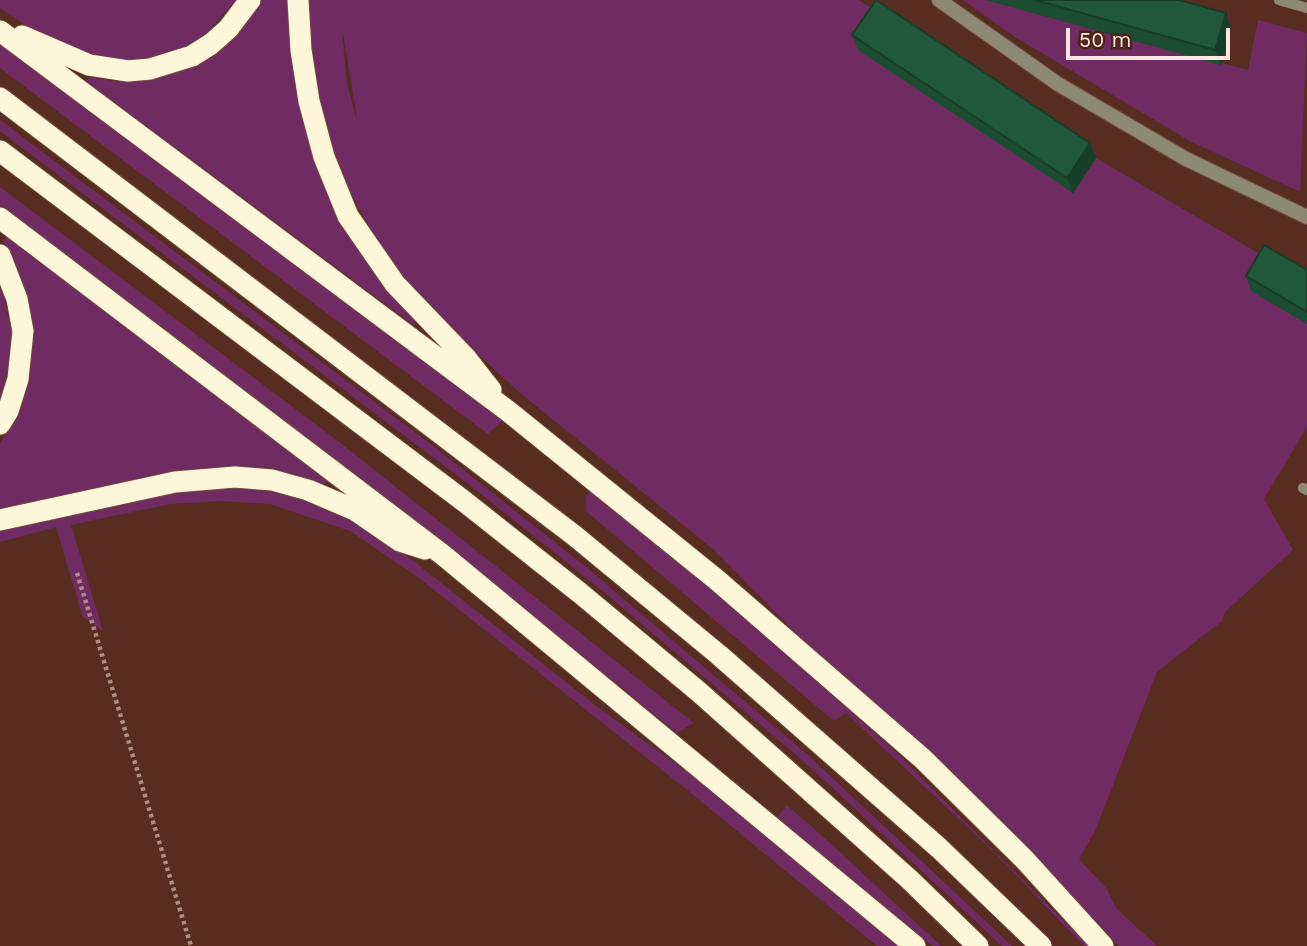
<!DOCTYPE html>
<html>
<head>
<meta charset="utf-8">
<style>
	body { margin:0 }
	#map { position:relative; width:1307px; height:946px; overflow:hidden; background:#582d21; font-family:"Work Sans",sans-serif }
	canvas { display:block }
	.scale { position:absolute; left:1066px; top:28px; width:164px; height:32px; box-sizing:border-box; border:4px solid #fee7e1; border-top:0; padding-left:9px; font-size:21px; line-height:24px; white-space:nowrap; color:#fee7e1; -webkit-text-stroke:5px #4c2317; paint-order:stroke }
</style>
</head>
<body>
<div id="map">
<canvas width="1307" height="946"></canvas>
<div class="scale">50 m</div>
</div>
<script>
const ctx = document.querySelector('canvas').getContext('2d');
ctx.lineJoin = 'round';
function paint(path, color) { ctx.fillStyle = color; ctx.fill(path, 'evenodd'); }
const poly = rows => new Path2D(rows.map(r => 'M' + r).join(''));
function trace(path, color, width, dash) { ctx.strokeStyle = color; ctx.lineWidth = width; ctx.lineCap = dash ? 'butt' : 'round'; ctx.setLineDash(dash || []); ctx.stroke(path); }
paint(poly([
	[0,0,236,0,205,35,185,46,147,60,124,62,105,61,36,32,0,8],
	[259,0,288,0,295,86,313,156,336,211,356,247,416,320,415,326,86,81,89,77,114,81,146,80,197,64],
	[308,0,859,0,881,15,1072,193,1096,158,1270,260,1252,291,1307,324,1307,427,1264,499,1293,550,1225,612,1222,621,1157,672,1095,831,1079,859,1107,889,1116,908,1157,946,1119,946,963,785,799,636,713,549,520,393,428,308,385,257,337,167,324,128,310,57],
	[342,32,343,33,358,125,347,83],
	[963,0,986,0,1248,70,1258,20,1307,33,1300,192,1190,141,1015,37],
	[0,41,200,192,503,420,488,434,0,68],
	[0,120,436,448,586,567,808,755,1012,946,1002,946,809,766,604,592,471,486,0,131],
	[0,187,334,438,694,723,677,733,422,526,0,207],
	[6,237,328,480,325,484,255,467,209,467,158,474,0,509,0,444,15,417,29,371,29,305,18,269,3,241],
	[0,278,12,335,11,357,0,403],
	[239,486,273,490,323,504,382,536,600,709,693,776,901,946,877,946,686,789,419,578,350,531,270,504,220,501,170,504,71,525,103,631,83,617,56,527,0,542,0,529,177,491],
	[592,490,741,614,898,754,1089,946,1084,946,993,851,846,713,834,721,586,511,586,496],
	[787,805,829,842,941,946,933,946,901,922,776,819]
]), '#6f2b62');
const service = poly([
	[1279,0,1307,8],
	[1303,488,1307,490]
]);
const minor = poly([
	[939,0,1058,84,1186,159,1307,217]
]);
const motorway = poly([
	[298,0,301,50,309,101,324,157,348,216,395,284,466,358,491,390],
	[0,31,508,411,717,580,923,759,1025,860,1103,946],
	[22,36,89,65,128,71,150,69,192,56,211,44,228,29,250,0],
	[0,98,575,536,719,655,939,848,1041,946],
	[0,151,465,502,580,593,699,692,909,879,978,946],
	[0,218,443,555,915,946],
	[0,255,17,299,23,331,18,379,8,411,0,424],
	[0,520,175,482,235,477,272,480,308,490,355,510,400,541,425,549]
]);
trace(service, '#734b40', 11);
trace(minor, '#734b40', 16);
trace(motorway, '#734b40', 23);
trace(poly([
	[77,573,191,946]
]), '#ae8d84', 4.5, [3.5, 3.5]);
trace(service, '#8e8975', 10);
trace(minor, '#8e8975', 14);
trace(motorway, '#fef6d8', 21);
paint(poly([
	[986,0,1179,0,1226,13,1231,28,1221,65],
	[852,35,1090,143,1096,158,1073,193,858,50],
	[1307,270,1307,324,1251,291,1246,276]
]), '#1c4c31');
paint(poly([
	[1226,13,1231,28,1221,65,1215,50],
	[1090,143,1096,158,1073,193,1067,178]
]), '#173e28');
const building = poly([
	[876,0,1090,143,1067,178,852,35,876,0],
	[1035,0,1179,0,1226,13,1215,50,1035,0],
	[1264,245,1307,270,1307,312,1246,276,1264,245]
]);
paint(building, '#215839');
trace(building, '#173e28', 2);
</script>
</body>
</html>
